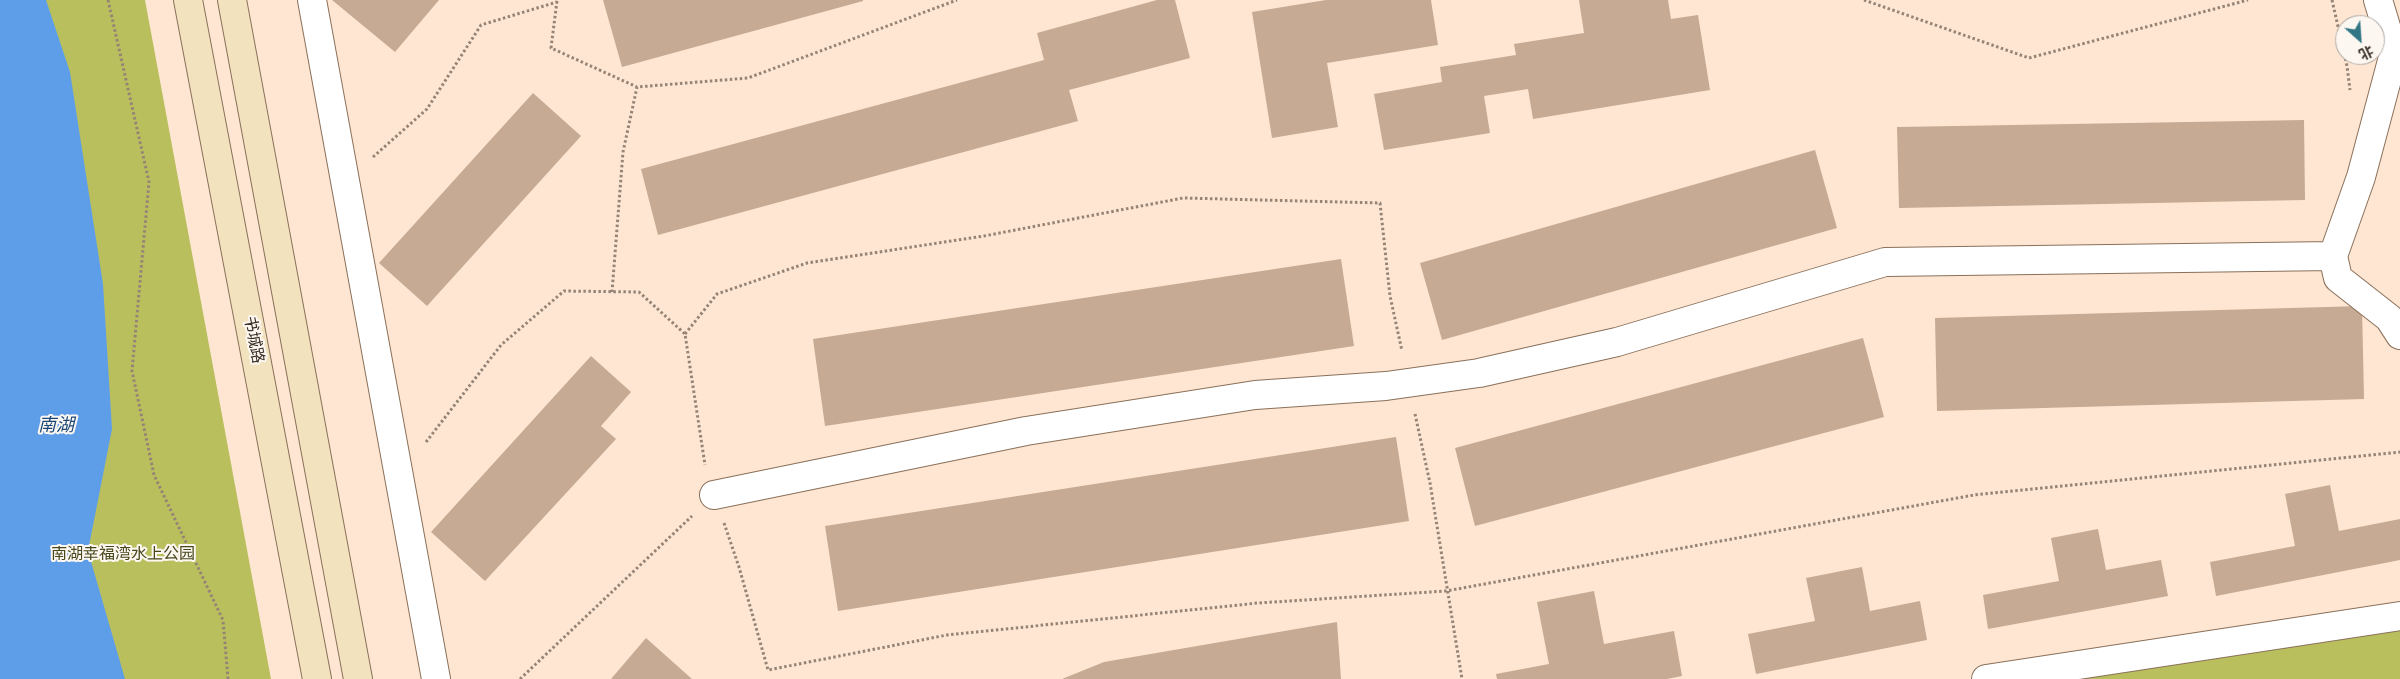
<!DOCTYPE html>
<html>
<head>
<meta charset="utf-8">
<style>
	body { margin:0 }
	#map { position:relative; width:2400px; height:679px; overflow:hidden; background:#fee6d3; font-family:"Roboto Condensed","Noto Sans SC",sans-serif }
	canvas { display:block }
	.north { position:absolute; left:2335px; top:15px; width:50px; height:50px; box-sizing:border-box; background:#fdf7f2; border:1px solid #afa7a0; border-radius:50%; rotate:154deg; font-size:14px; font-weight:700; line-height:20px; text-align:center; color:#3a2f26 }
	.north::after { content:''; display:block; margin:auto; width:18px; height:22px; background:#327686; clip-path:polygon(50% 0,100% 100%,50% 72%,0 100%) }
</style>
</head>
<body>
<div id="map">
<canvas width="2400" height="679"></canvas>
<div class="north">北</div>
</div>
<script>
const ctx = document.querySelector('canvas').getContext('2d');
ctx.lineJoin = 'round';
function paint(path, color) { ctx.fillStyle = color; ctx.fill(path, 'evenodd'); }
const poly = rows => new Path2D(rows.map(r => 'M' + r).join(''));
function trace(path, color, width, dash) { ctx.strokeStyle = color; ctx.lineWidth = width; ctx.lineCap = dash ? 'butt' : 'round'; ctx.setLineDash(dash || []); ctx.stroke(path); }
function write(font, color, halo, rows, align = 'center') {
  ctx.font = font + ' "Roboto Condensed","Noto Sans SC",sans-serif'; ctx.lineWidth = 4; ctx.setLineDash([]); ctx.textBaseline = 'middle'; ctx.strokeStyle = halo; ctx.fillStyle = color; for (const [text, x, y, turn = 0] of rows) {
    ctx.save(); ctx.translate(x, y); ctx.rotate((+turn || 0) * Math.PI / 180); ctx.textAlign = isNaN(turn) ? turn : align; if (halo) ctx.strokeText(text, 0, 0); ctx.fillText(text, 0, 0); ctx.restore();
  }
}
paint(poly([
	[0,0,145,0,271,679,0,679],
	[2400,625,2400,679,2073,679]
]), '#babf5e');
paint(poly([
	[0,0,46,0,70,72,103,284,112,429,88,551,125,679,0,679]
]), '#5e9ee9');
paint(poly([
	[332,0,439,0,395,52],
	[603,0,863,0,863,1,622,67],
	[1157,0,1175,0,1190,58,1069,90,1078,121,658,235,641,169,1044,60,1037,33],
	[1326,0,1431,0,1438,45,1327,63,1338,127,1272,138,1252,12],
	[1579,0,1668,0,1671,19,1698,15,1710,90,1533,119,1528,89,1484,96,1490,133,1384,150,1374,94,1442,82,1440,67,1516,55,1514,44,1584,33],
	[533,93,581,136,427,306,379,263],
	[2304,120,2305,200,1899,208,1897,127],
	[1815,150,1837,228,1442,340,1420,263],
	[1341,259,1354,346,825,426,813,339],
	[2362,306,2364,399,1937,411,1935,318],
	[1863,338,1884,417,1475,526,1455,448],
	[591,356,631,392,601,426,616,439,485,581,431,532],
	[1396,437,1409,521,838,611,825,526],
	[2330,485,2339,531,2400,519,2400,560,2216,596,2210,562,2295,546,2285,494],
	[2098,529,2106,570,2161,560,2168,596,1988,629,1983,595,2059,581,2051,538],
	[1862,567,1870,611,1920,601,1927,640,1756,674,1748,634,1815,621,1806,578],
	[1594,591,1604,644,1674,631,1682,676,1667,679,1497,679,1496,674,1549,664,1537,602],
	[1337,622,1341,679,1062,679,1104,662],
	[646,638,692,679,611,679]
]), '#c6aa93');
const minor = poly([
	[312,0,436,679],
	[2378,0,2394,53,2361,177,2333,256,2338,278,2389,318,2400,335],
	[714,495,1026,431,1255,395,1386,386,1479,373,1617,342,1885,262,2333,256],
	[1986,679,2400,616]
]);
const secondary = poly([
	[188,0,317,679],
	[232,0,358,679]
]);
trace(minor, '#89705a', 30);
trace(secondary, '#89705a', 30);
trace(poly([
	[108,0,149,182,132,371,154,475,223,620,228,679],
	[1864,0,2029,58,2248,0],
	[2332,0,2347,66,2350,90],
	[557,1,551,48,637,87],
	[373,157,427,109,481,25,557,2],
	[612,292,623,152,637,87,748,78,957,0],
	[685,334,717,294,807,263,984,236,1183,198,1380,203,1390,296,1402,351],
	[1415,414,1430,483,1462,679],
	[426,442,501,345,564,291,639,292,685,334,705,465],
	[724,523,739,567,768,670,947,635,1258,603,1446,591,1974,495,2400,452],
	[520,679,692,516]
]), '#958476', 3, [2.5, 2.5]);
trace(minor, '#fff', 28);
trace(secondary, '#f2e2be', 28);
write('16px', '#3a2f26', '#fdf7f2', [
	["书城路",253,340,79]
]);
write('16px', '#46481c', '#fdf7f2', [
	["南湖幸福湾水上公园",123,555]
]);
write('italic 18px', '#1c4879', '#fdf7f2', [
	["南湖",56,426]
]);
</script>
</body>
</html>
